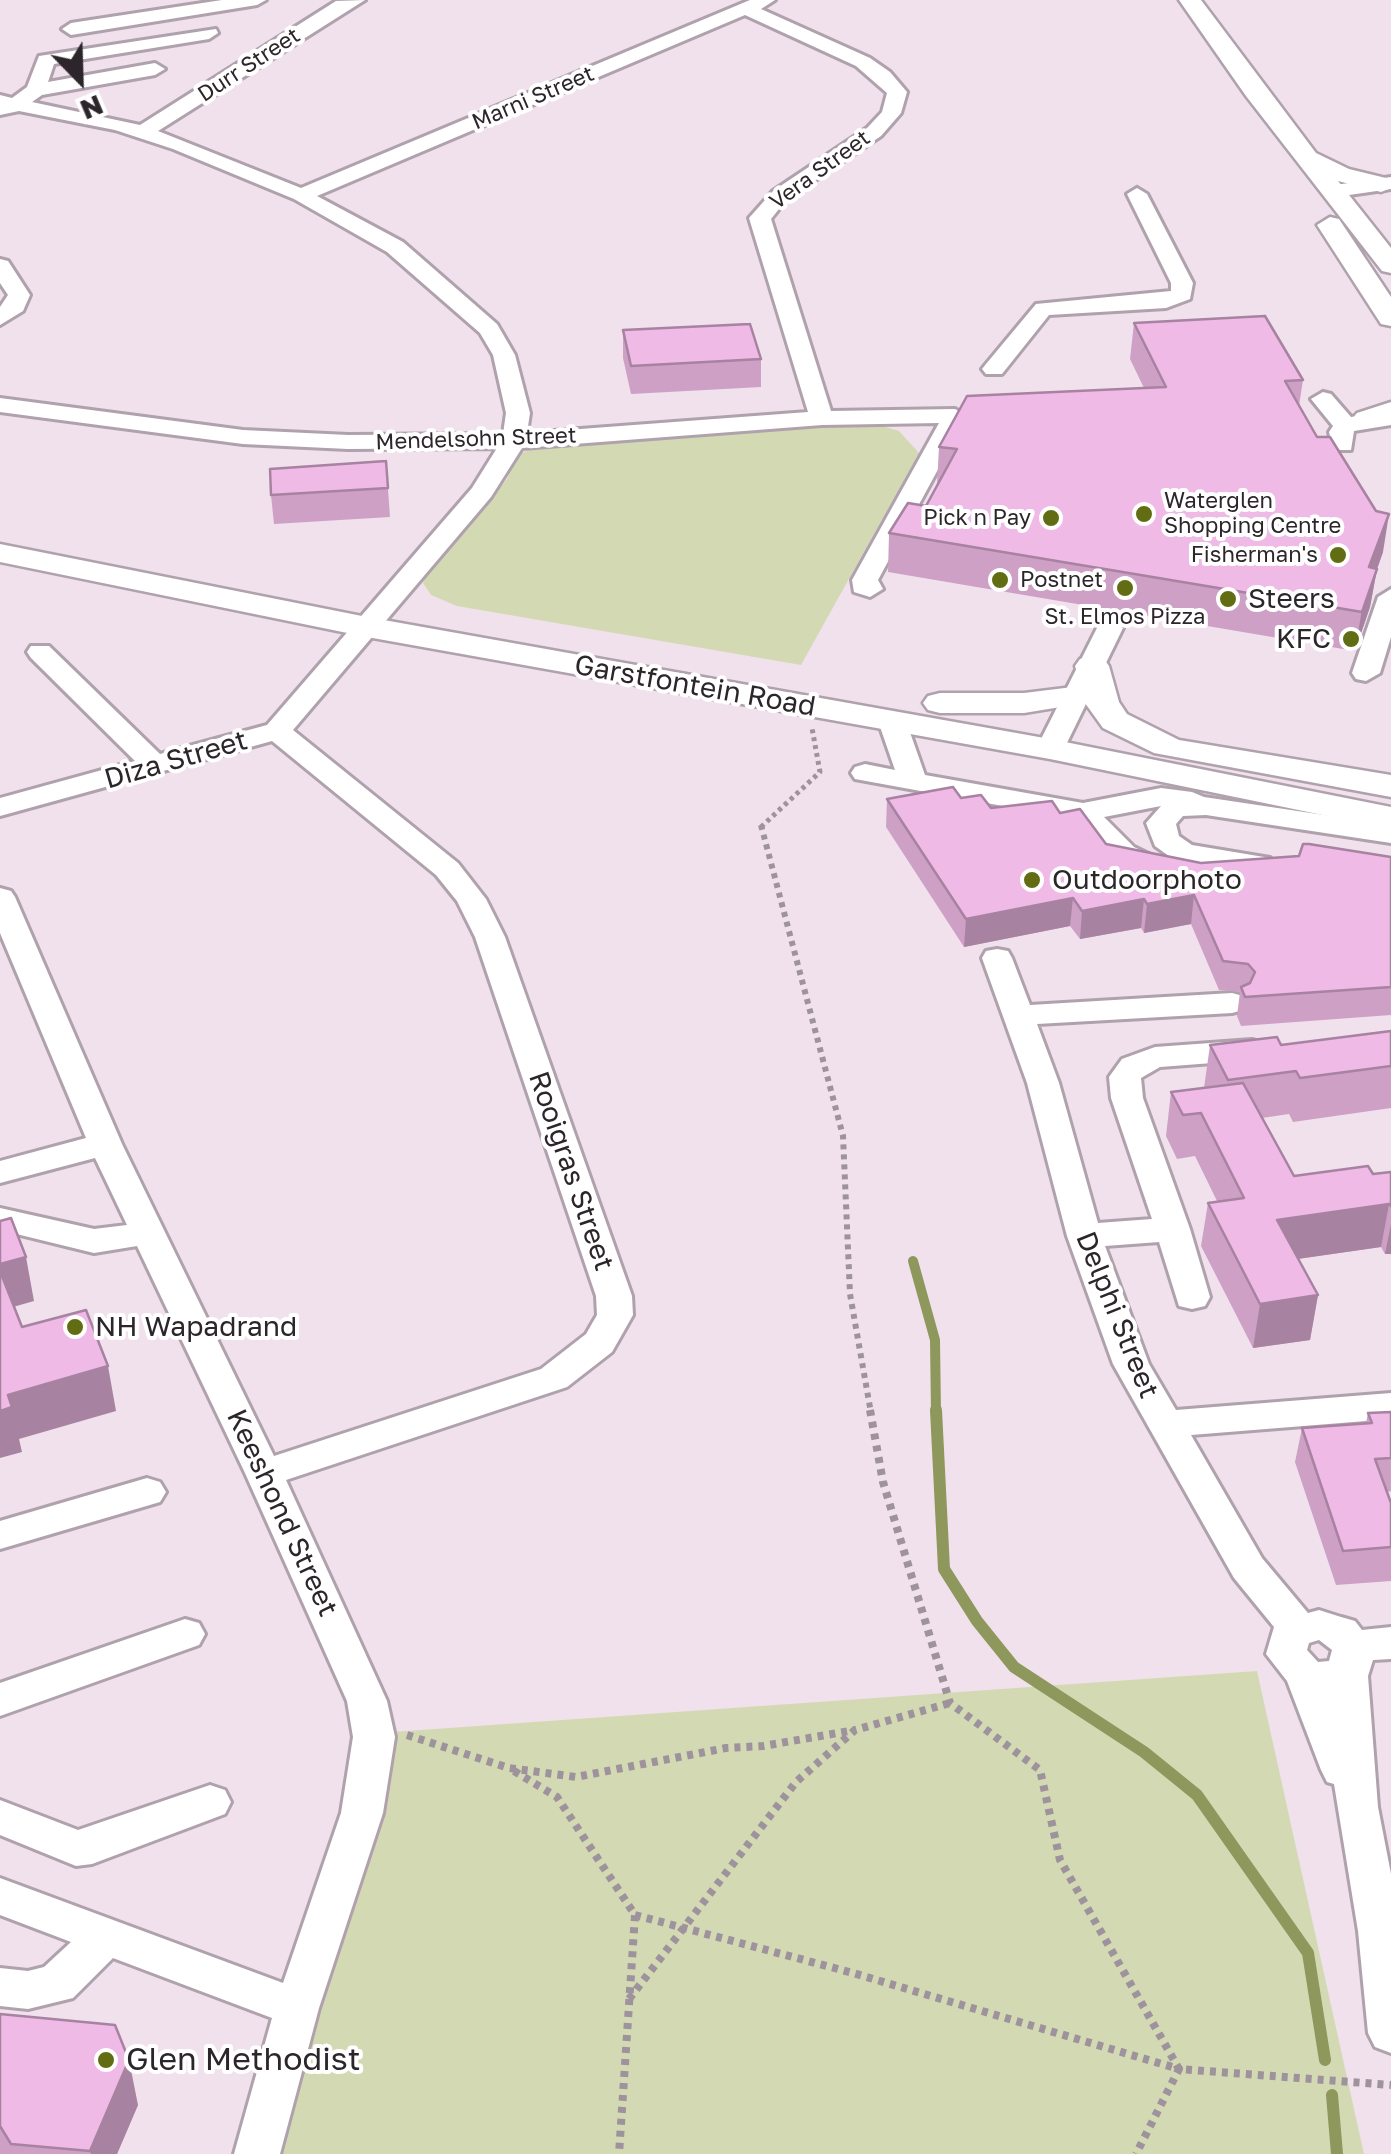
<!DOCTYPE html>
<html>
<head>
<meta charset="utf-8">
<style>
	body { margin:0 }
	#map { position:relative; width:1391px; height:2154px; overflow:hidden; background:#f0e1ed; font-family:"Golos Text",sans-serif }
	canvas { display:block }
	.north { position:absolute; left:30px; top:30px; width:100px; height:100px; -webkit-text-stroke:8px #fff; paint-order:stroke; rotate:157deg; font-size:28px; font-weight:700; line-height:40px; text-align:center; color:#2c262b }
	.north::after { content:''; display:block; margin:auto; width:35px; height:45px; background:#2c262b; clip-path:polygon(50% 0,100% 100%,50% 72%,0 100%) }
</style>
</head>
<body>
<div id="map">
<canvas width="1391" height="2154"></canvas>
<div class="north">N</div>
</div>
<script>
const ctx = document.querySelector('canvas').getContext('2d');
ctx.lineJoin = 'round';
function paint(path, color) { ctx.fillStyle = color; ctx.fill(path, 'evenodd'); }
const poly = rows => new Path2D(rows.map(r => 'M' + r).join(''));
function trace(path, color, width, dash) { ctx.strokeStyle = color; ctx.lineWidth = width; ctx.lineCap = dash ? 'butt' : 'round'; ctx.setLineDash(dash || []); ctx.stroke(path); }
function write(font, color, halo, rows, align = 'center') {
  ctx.font = font + ' "Golos Text",sans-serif'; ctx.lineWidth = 8; ctx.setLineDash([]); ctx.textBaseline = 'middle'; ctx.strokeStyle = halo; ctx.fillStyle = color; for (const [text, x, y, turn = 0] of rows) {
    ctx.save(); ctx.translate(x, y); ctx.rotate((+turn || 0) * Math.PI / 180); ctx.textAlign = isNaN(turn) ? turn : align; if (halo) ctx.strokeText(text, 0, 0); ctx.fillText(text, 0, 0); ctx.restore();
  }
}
paint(poly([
	[872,423,899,431,919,453,801,665,457,606,431,595,423,583,430,568,507,479,517,455,531,449,548,444],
	[1257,1671,1364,2154,240,2154,364,1734]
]), '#d3dab3');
trace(poly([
	[913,1261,935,1340,936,1413]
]), '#8e985c', 10);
trace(poly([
	[936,1410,944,1569,977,1621,1014,1667,1144,1752,1197,1795,1308,1953,1325,2060],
	[1332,2095,1337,2154]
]), '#8e985c', 12);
const minor = poly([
	[222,0,266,0,257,5,71,35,62,29,71,23,222,0],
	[365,0,158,131,301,188,750,0,775,0,761,9,870,58,890,72,907,92,901,113,881,136,787,199,771,219,831,411,955,409,967,416,878,580,883,589,870,597,854,592,852,580,939,423,822,425,522,448,491,497,293,730,458,863,486,899,505,937,632,1296,633,1315,612,1352,567,1387,286,1480,387,1701,395,1737,383,1813,319,2008,280,2154,234,2154,272,2018,113,1958,73,1998,28,2009,0,2006,0,1968,28,1971,44,1967,71,1942,0,1915,0,1878,283,1983,341,1813,353,1737,347,1701,245,1473,137,1246,94,1253,0,1230,0,1208,94,1229,127,1225,95,1158,0,1183,0,1161,86,1138,0,933,0,888,11,891,15,897,122,1144,274,1456,541,1369,586,1334,597,1315,596,1296,475,937,457,901,436,875,272,741,0,816,0,798,135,761,31,658,27,652,31,646,49,646,160,754,267,725,472,488,497,448,348,449,243,444,0,412,0,398,243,430,348,435,503,434,506,413,493,355,480,333,387,252,294,199,173,149,115,130,19,111,0,115,0,95,12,98,27,87,39,56,216,29,218,33,209,39,54,64,48,82,155,63,165,69,155,75,42,95,32,102,140,125,336,1,365,0],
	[745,15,856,66,887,93,882,112,867,128,773,191,749,218,808,412,527,433,530,413,515,355,497,324,403,242,317,196,745,15],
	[1391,177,1391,189,1335,197,1325,191,1335,185,1391,177],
	[1137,188,1147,194,1193,283,1190,299,1166,308,1049,315,1002,374,986,374,982,369,986,364,1036,304,1171,291,1171,283,1127,194,1137,188],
	[0,259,8,261,30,295,23,311,0,325,0,307,8,295,0,283,0,259],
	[1323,392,1331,394,1351,417,1391,411,1391,425,1354,431,1351,450,1333,450,1329,432,1333,426,1311,399,1323,392],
	[1391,589,1391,637,1380,673,1366,681,1356,679,1352,673,1378,597,1391,589],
	[1110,620,1123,628,1064,749,1060,755,1040,755,1036,749,1097,628,1110,620],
	[892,713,906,721,925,775,1083,803,1161,788,1192,792,1204,797,1391,825,1391,843,1206,815,1183,816,1176,824,1179,836,1192,845,1270,858,1275,864,1270,870,1260,873,1173,859,1155,846,1146,823,1161,806,1104,817,1134,847,1163,861,1168,867,1163,873,1153,876,1143,873,1114,859,1074,819,855,779,851,773,855,767,865,764,895,770,878,721,892,713],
	[997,949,1008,951,1012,958,1030,1005,1232,993,1243,996,1248,1003,1243,1010,1232,1013,1037,1024,1059,1083,1098,1223,1152,1219,1111,1098,1109,1077,1122,1059,1155,1047,1252,1040,1263,1043,1268,1050,1263,1057,1252,1060,1160,1067,1141,1078,1143,1098,1190,1229,1210,1297,1205,1306,1192,1309,1179,1306,1159,1242,1105,1246,1149,1364,1176,1410,1391,1393,1391,1419,1191,1435,1262,1558,1308,1613,1319,1610,1341,1617,1355,1621,1362,1630,1391,1627,1391,1659,1373,1660,1368,1676,1378,1807,1391,1874,1391,2053,1375,2047,1368,2033,1358,1931,1334,1784,1327,1782,1321,1770,1287,1681,1266,1654,1274,1627,1234,1578,1113,1364,1067,1236,1027,1083,982,958,986,951,997,949],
	[1319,1640,1332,1650,1329,1661,1318,1662,1307,1650,1309,1643,1319,1640],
	[147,1478,160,1482,166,1492,160,1502,0,1549,0,1521,147,1478],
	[185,1619,199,1623,205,1634,199,1645,0,1716,0,1683,185,1619],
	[210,1785,225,1790,231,1802,225,1814,92,1864,76,1866,0,1835,0,1800,78,1830,210,1785]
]);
const major = poly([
	[1179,0,1201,0,1316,153,1349,169,1390,179,1391,188,1381,192,1338,181,1391,248,1391,273,1382,271,1246,96,1179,0],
	[1330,217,1339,219,1391,297,1391,326,1381,324,1317,225,1330,217],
	[1391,402,1391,421,1367,428,1357,425,1352,419,1357,413,1391,402],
	[0,544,367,617,1050,739,1391,807,1391,829,1050,759,367,637,0,562,0,544],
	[1092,656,1104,659,1109,666,1119,702,1127,714,1179,740,1391,775,1391,797,1154,753,1103,728,1085,703,1024,713,940,713,928,710,923,703,928,696,940,693,1024,693,1081,686,1075,666,1080,659,1092,656]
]);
trace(minor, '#b0a2ad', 6);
trace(major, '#b0a2ad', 5);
trace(poly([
	[761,827,820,772,812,728]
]), '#9e939c', 5, [4, 4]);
trace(poly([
	[761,825,843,1136,850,1294,871,1413]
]), '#9e939c', 6, [5, 5]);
trace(poly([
	[870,1410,883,1482,950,1703,1040,1770,1060,1860,1179,2069,1391,2085],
	[407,1735,509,1768,576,1777,726,1748,763,1746,855,1730],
	[514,1771,557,1797,635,1915,619,2154],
	[635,1915,853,1973,1179,2069,1136,2154],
	[629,1999,796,1782,855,1730,950,1703]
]), '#9e939c', 8, [6, 6]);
paint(minor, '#fff');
paint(major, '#fff');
paint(poly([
	[1134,323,1303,380,1299,406,1383,552,1377,569,1370,607,1355,651,888,572,889,533,926,506,937,484,939,447,1144,388,1130,359],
	[623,330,761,359,761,387,631,394,623,358],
	[386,461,390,517,274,524,271,495],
	[961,798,991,808,1060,813,1106,844,1201,863,1391,857,1391,1015,1241,1026,1237,1016,1240,992,1219,990,1191,924,1144,933,1141,928,1080,939,1070,926,964,947,886,827,887,799],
	[1391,1031,1391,1108,1293,1122,1289,1114,1262,1118,1294,1176,1373,1174,1391,1172,1391,1254,1385,1254,1381,1247,1298,1259,1318,1295,1310,1340,1253,1348,1201,1246,1208,1203,1217,1201,1195,1156,1177,1159,1166,1136,1171,1092,1204,1088,1210,1045,1281,1045],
	[1391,1412,1391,1491,1387,1492,1391,1503,1391,1581,1336,1585,1295,1462,1302,1428,1366,1423,1368,1413],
	[0,2014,138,2105,117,2154,0,2154]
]), '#cea0c6');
paint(poly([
	[1389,514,1383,552,1377,569,1370,607,1355,651,1369,567],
	[1194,895,1191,924,1144,933,1147,904],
	[1073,898,1070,926,964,947,966,919],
	[1144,899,1141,928,1080,939,1082,911],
	[1389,1204,1381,1247,1269,1263,1277,1220],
	[1391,1224,1391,1254,1385,1254],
	[26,1257,34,1301,6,1309,0,1277,0,1264],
	[1318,1295,1310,1340,1253,1348,1260,1304],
	[108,1366,116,1411,19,1439,22,1452,0,1458,0,1411,8,1395],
	[129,2060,138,2105,117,2154,91,2154,90,2151]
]), '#a782a1');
const building = poly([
	[1265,316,1303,380,1285,381,1317,437,1330,437,1376,511,1389,514,1369,567,1377,569,1362,612,889,533,908,503,926,506,957,449,939,447,967,396,1166,387,1134,323,1265,316],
	[750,324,761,359,631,366,623,330,750,324],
	[386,461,388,488,271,495,270,469,386,461],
	[953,787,961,798,981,795,991,808,1052,801,1060,813,1080,809,1106,844,1201,863,1299,856,1303,844,1309,844,1391,857,1391,987,1245,997,1241,987,1250,983,1255,972,1248,964,1223,961,1194,895,1147,904,1144,899,1082,911,1073,898,966,919,887,799,953,787],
	[1391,1031,1391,1066,1300,1078,1296,1071,1228,1080,1210,1045,1277,1037,1281,1045,1391,1031],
	[1243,1083,1294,1176,1368,1166,1373,1174,1391,1172,1391,1206,1389,1204,1277,1220,1318,1295,1260,1304,1208,1203,1244,1198,1201,1113,1183,1115,1171,1092,1243,1083],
	[11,1218,26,1257,0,1264,0,1221,11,1218],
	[0,1271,22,1327,86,1310,108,1366,8,1395,12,1407,0,1411,0,1271],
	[1391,1412,1391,1458,1375,1459,1391,1503,1391,1547,1343,1551,1302,1428,1372,1423,1368,1413,1391,1412],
	[0,2014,115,2025,129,2060,90,2151,11,2144,0,2126,0,2014]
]);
paint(building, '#efbae6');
trace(building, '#a782a1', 2.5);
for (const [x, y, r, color] of [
	[1144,514,10,"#626c13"],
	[1051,518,10,"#626c13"],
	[1338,555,10,"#626c13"],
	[1000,580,10,"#626c13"],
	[1125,588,10,"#626c13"],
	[1228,599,10,"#626c13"],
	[1351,639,10,"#626c13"],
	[1032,880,10,"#626c13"],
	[75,1327,10,"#626c13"],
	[106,2060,10,"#626c13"]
]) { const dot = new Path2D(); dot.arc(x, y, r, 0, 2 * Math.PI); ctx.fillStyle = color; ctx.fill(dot); trace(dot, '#fff', 4); }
write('22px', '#2c262b', '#fff', [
	["Durr Street",249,65,-33],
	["Marni Street",533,98,-23],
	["Vera Street",820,170,-36],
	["Mendelsohn Street",476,439,-2]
]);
write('22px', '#2c262b', '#fff', [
	["Waterglen",1164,501],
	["Shopping Centre",1164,526],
	["Pick n Pay",1031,518,"right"],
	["Fisherman's",1318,555,"right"],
	["Postnet",1020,580],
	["St. Elmos Pizza",1125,617,"center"]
], 'left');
write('28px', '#2c262b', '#fff', [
	["Steers",1248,599],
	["KFC",1331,639,"right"],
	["Outdoorphoto",1052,880],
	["NH Wapadrand",95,1327]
], 'left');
write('28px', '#2c262b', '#fff', [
	["Garstfontein Road",695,686,10],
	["Diza Street",176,760,-16],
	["Rooigras Street",571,1171,71],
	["Delphi Street",1117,1315,68],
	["Keeshond Street",282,1513,65]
]);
write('32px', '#2c262b', '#fff', [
	["Glen Methodist",126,2060]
], 'left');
</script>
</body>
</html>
